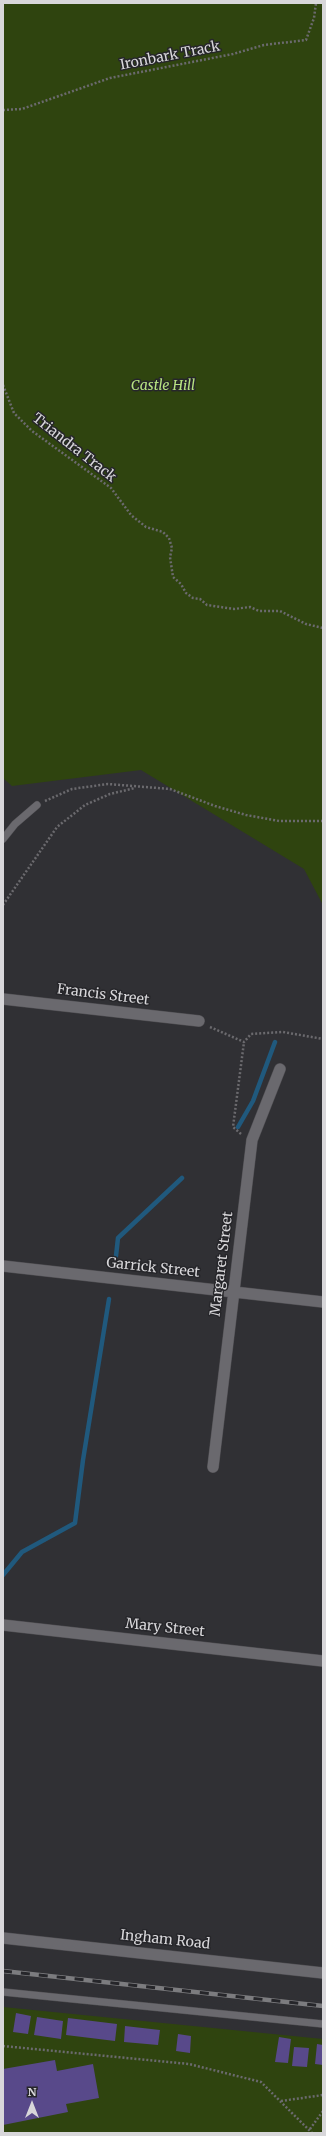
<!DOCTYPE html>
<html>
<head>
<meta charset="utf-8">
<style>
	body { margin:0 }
	#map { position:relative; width:326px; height:2136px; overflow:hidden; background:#303034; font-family:Merriweather,serif }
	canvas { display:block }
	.frame { position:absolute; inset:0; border:4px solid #d8d7da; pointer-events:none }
	.north { position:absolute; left:12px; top:2084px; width:40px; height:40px; -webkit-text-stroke:3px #26262a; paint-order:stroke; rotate:0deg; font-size:11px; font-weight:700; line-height:16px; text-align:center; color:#d8d7da }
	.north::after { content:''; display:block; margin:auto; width:14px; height:18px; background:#d8d7da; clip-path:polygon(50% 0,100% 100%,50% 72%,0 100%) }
</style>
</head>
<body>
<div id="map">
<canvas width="326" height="2136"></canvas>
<div class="frame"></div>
<div class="north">N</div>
</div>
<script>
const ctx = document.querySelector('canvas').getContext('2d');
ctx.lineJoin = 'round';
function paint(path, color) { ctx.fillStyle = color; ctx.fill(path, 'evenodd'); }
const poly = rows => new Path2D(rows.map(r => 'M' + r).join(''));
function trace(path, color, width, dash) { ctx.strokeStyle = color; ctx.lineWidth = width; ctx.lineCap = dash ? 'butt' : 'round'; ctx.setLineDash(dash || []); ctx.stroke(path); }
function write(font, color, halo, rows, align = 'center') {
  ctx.font = font + ' Merriweather,serif'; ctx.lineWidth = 3; ctx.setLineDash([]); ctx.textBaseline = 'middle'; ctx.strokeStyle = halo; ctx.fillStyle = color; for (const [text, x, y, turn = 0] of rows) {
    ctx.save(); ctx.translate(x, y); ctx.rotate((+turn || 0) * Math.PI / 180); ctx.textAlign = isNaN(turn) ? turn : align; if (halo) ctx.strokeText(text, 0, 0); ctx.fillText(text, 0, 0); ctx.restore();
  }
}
paint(poly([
	[3,3,323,3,323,905,304,869,141,770,12,786,3,778],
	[3,2007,323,2039,323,2133,3,2133]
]), '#2f440f');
trace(poly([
	[238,1127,253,1101,275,1042],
	[116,1256,118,1238,182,1178],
	[3,1575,22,1552,75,1523,83,1460,109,1299]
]), '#20597d', 4.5);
paint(poly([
	[16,2013,31,2016,28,2034,13,2032],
	[37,2017,63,2021,61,2039,34,2035],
	[68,2018,117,2024,115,2041,66,2035],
	[125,2026,160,2030,158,2045,124,2042],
	[178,2034,191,2036,190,2053,176,2051],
	[279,2037,291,2039,288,2063,275,2062],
	[317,2044,323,2045,323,2065,315,2064],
	[294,2047,309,2048,307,2067,292,2066],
	[55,2060,57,2071,93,2064,99,2098,66,2104,68,2112,3,2125,3,2069]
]), '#58498a');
const service = poly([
	[3,839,15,824,37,805],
	[3,1992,323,2024]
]);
const minor = poly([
	[3,999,199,1021],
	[3,1266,323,1302],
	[213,1467,252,1140,280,1069],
	[3,1625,323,1661]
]);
const secondary = poly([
	[3,1938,323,1973]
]);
trace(service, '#4e4d51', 8);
trace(minor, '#4e4d51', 12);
trace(secondary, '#4e4d51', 12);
trace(poly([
	[3,110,22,109,110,78,233,54,264,45,306,40,314,18,316,3],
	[3,385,14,413,32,431,111,488,131,515,146,527,163,532,169,538,172,548,170,557,173,577,181,584,186,593,193,598,200,599,207,605,234,609,250,607,259,611,280,611,306,624,323,628],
	[45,801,72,789,108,784,170,789,215,806,246,815,279,821,323,821],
	[3,905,57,827,85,805,110,794,135,788],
	[210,1027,244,1042,251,1034,283,1032,323,1039],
	[241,1134,233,1127,244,1042],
	[3,2046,189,2064,261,2082,312,2133],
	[281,2101,323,2095],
	[310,2129,323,2111]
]), '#6b6a6e', 2.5, [2, 2]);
trace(service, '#6a696e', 7);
trace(minor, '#6a696e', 11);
trace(secondary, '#6a696e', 11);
const rail = poly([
	[3,1971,323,2006]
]);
trace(rail, '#7c7c7f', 4.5);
trace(rail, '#26262a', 3, [9]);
write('14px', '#d8d7da', '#26262a', [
	["Ironbark Track",170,56,-11],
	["Triandra Track",74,448,38],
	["Francis Street",103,995,7],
	["Margaret Street",222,1264,-83],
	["Garrick Street",153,1268,6],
	["Mary Street",165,1628,6],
	["Ingham Road",165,1940,6]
]);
write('italic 14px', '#b6e280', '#26262a', [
	["Castle Hill",163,386]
]);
</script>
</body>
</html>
